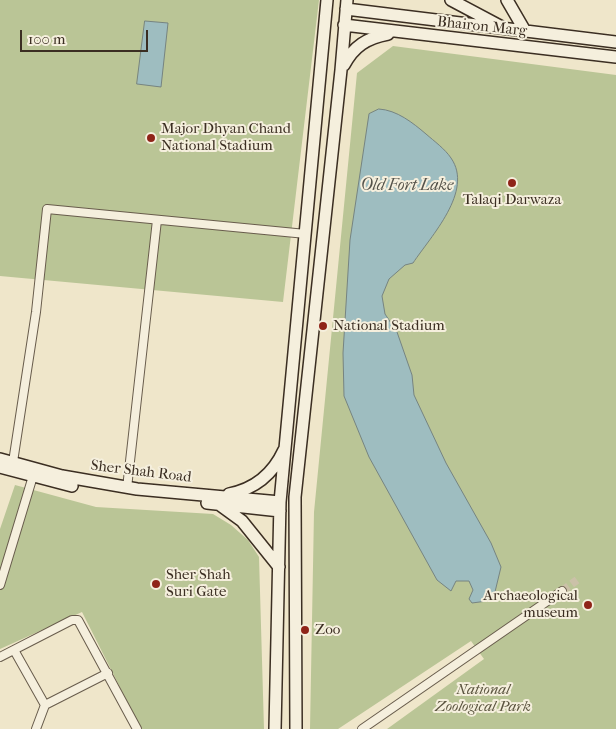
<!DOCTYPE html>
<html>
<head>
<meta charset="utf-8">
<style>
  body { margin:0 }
  #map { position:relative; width:616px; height:729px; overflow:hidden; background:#efe6ca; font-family:"IM FELL French Canon",serif }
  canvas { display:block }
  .scale { position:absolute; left:20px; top:30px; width:128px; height:22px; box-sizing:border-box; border:2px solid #3b2e22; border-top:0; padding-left:6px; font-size:15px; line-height:18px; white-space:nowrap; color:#3b2e22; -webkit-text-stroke:4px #f5efdd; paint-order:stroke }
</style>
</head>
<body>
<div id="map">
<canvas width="616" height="729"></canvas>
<div class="scale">100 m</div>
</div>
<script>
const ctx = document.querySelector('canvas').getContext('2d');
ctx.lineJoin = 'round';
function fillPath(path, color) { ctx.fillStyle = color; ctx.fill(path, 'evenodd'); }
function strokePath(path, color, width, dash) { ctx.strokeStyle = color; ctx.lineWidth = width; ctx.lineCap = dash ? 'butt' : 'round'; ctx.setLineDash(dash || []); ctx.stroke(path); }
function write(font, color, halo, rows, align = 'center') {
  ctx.font = font + ' "IM FELL French Canon",serif'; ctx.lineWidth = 4; ctx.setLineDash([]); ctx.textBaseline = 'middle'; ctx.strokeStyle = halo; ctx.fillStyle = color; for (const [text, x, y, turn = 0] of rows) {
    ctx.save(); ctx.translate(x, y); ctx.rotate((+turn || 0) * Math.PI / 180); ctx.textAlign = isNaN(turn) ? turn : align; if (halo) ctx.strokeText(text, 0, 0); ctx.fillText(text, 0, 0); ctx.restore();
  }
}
const green = new Path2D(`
  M0 0H319L283 302 0 276Z
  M393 46 616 75V729H387L484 659 471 641 338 729H310L314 512 357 73Z
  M15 485 96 507 213 514 231 525 248 540 259 557 264 729H141L82 612 0 649V529Z`);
const water = new Path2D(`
  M145 21 168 23 161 87 137 84Z
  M379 109C397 110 413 123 426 134 434 141 445 149 451 158 474 191 431 236 413 263L405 265 389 279 382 296 385 314 397 332 412 375 414 395 446 463 491 543 501 567 494 596 487 601 472 603 469 599 473 590 469 581H456L451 591 437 580 369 457 344 396 343 353 350 240 369 114Z`);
const streetTunnel = new Path2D(`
  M562 591 577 580`);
const street = new Path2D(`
  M13 462 36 312 47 209 306 234
  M127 488 157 220
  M0 585 33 476
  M14 650 45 705 108 673
  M0 657 72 620H78L137 729
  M36 729 45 705
  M362 729 562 591`);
const secondary = new Path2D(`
  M451 0 500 26
  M507 0 525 31
  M346 9 616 42
  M344 25 616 57
  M344 65C354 46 367 38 388 34
  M0 459 62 476 137 489 280 502
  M0 467 72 486
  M229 494C255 489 273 474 284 450
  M207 503 280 511
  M220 505 242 521 279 567
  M275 729 280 502 327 0
  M296 729 295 497 341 70 347 0`);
const markers = [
  [151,138,5,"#8f2418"],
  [512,183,5,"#8f2418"],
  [323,326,5,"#8f2418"],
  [156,584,5,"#8f2418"],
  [588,605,5,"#8f2418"],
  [305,630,5,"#8f2418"]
];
const streetNames = [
  ["Bhairon Marg",482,27,6],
  ["Sher Shah Road",141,472,7]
];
const poiNames = [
  ["Major Dhyan Chand",161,129],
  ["National Stadium",161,146],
  ["Talaqi Darwaza",512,200,"center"],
  ["National Stadium",333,326],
  ["Sher Shah",166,575],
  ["Suri Gate",166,592],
  ["Archaeological",578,596,"right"],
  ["museum",578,613,"right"],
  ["Zoo",315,630]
];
const parkNames = [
  ["National",483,690],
  ["Zoological Park",483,707]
];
const waterNames = [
  ["Old Fort Lake",407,186]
];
fillPath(green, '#bac596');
fillPath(water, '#9ebdc0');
strokePath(water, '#768481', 1);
strokePath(streetTunnel, '#cbc1a8', 8, [8, 4]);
strokePath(street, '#685c4c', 10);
strokePath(secondary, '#3b2e22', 14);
strokePath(street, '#f5efdd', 8);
strokePath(secondary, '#f5efdd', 11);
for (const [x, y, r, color] of markers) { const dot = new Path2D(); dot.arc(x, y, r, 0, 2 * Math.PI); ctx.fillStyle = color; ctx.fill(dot); strokePath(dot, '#f5efdd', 2); }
write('15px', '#3b2e22', '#f5efdd', streetNames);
write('15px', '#3b2e22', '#f5efdd', poiNames, 'left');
write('italic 15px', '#5b543f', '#f5efdd', parkNames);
write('italic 16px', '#54524a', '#f5efdd', waterNames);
</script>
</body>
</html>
